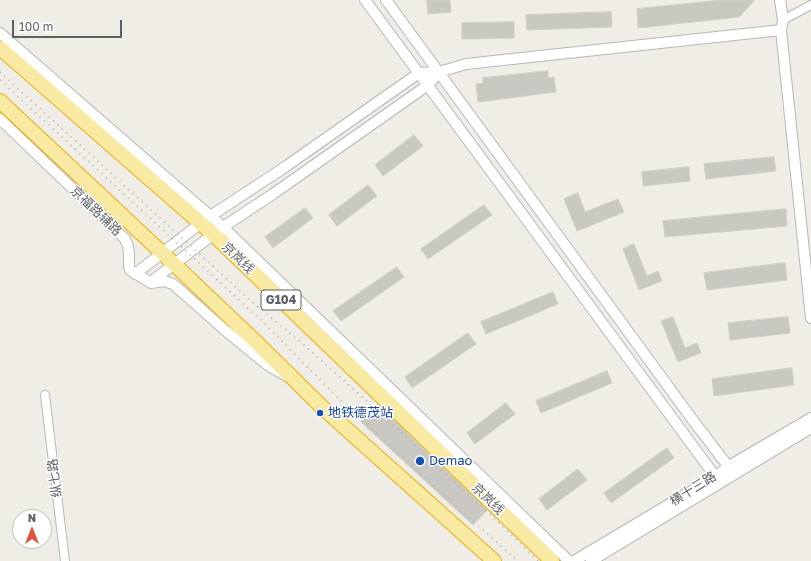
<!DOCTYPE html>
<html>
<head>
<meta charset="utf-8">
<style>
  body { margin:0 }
  #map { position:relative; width:811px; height:561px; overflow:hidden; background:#efede6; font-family:"Golos Text",sans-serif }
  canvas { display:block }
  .north { position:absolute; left:12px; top:509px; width:40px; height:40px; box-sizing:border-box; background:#fff; border:1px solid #bebfc1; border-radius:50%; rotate:0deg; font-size:11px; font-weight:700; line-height:16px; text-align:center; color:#5d6065 }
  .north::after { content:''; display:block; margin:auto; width:14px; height:18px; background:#e0503b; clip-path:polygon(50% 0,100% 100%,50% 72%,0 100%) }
  .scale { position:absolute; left:12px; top:20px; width:110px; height:18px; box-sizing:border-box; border:2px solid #5d6065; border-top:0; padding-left:5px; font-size:12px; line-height:14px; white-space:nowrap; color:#5d6065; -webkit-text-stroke:3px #fff; paint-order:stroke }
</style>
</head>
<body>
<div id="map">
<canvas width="811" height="561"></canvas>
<div class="north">N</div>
<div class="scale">100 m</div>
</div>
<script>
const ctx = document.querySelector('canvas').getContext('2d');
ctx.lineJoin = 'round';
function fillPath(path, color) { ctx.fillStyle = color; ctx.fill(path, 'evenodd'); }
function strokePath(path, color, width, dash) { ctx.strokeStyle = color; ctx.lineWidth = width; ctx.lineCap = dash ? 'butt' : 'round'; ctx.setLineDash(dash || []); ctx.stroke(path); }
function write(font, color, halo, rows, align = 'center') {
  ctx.font = font + ' "Golos Text","Noto Sans SC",sans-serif'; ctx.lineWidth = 3; ctx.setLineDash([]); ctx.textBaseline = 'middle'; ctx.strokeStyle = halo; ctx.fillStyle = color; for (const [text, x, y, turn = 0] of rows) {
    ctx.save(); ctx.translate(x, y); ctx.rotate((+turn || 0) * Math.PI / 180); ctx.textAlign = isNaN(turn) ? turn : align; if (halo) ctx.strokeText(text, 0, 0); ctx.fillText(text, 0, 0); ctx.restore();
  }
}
const building = new Path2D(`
  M427 0H450L451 12 428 14Z
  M722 0H755L739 17 638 28 637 9Z
  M611 12 612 27 527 30 526 15Z
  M514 22V38L462 39V23Z
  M548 71V78L554 77 556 92 478 102 476 84 483 83V78Z
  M414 135 423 146 383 176 375 165Z
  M774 157 776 171 706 179 704 164Z
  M689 167 690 181 643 186 642 172Z
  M368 185 377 196 337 226 329 215Z
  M578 193 585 212 618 199 624 212 577 231 564 199Z
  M484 205 492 215 428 259 421 249Z
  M305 208 313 218 273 248 265 237Z
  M786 209 787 226 665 237 663 221Z
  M634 244 647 276 658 271 662 281 639 290 623 249Z
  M785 263 787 280 707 290 704 273Z
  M397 267 404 277 341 321 333 311Z
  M553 292 558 304 486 334 481 322Z
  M673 317 685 348 697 343 701 353 678 362 661 321Z
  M788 317 790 333 730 340 728 323Z
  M468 333 476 344 412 388 405 377Z
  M792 368 794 385 714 396 712 379Z
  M607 371 612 383 541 413 536 401Z
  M506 403 515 414 475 444 467 433Z
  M378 405 487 510 473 525 361 422Z
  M667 448 674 458 611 503 604 493Z
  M578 469 587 480 547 510 539 499Z`);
const minor = new Path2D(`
  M783 20 811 5
  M45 395 65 561`);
const tertiary = new Path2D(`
  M365 0 720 483
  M386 0 692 419 734 474
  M780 0 783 20 781 30 811 318
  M0 33 223 227 569 561
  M0 119 122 236 125 239 128 246 129 254V266L130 270 151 283 164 281 173 284 226 331 269 366 285 375
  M135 274 206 219 285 167 419 73 439 72 466 64 781 30
  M152 281 223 227 273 194 428 85 439 72
  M574 561 715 477 729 466 811 418
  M591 561 811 428`);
const trunk = new Path2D(`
  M0 48 214 235 552 561
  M0 101 175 265 255 341 323 408 494 561`);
const rail = new Path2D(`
  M0 72 251 301 304 345 378 411 497 521 538 561
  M0 80 263 322 341 401 458 508 518 561`);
const markers = [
  [320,413,4,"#1a4fb4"],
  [420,461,5,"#1a4fb4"]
];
const shields = [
  [281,300,40]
];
const shieldNames = [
  ["G104",281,300]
];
const streetNames = [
  ["京福路辅路",96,211,44],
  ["京岚线",238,258,44],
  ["纵七路",55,478,-97],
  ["横十三路",693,489,-32],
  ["京岚线",488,499,44]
];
const transitNames = [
  ["地铁德茂站",328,413],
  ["Demao",429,461]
];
fillPath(building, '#cac8c2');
strokePath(building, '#d3cfc4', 1);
strokePath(minor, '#b6b7bb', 10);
strokePath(tertiary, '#b6b7bb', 12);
strokePath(trunk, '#e7ae0d', 16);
strokePath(minor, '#fff', 8);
strokePath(tertiary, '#fff', 10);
strokePath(trunk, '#f8eaa2', 14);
strokePath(rail, '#b4b4b5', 2, [1, 5]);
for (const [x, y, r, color] of markers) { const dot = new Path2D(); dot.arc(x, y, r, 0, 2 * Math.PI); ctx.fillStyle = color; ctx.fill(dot); strokePath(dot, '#fff', 1.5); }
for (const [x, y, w] of shields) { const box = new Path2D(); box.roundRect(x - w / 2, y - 10, w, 20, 3); ctx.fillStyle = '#fff'; ctx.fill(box); strokePath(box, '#5d6065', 1); }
write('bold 12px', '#5d6065', null, shieldNames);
write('13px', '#5d6065', '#fff', streetNames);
write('13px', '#164399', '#fff', transitNames, 'left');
</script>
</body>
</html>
